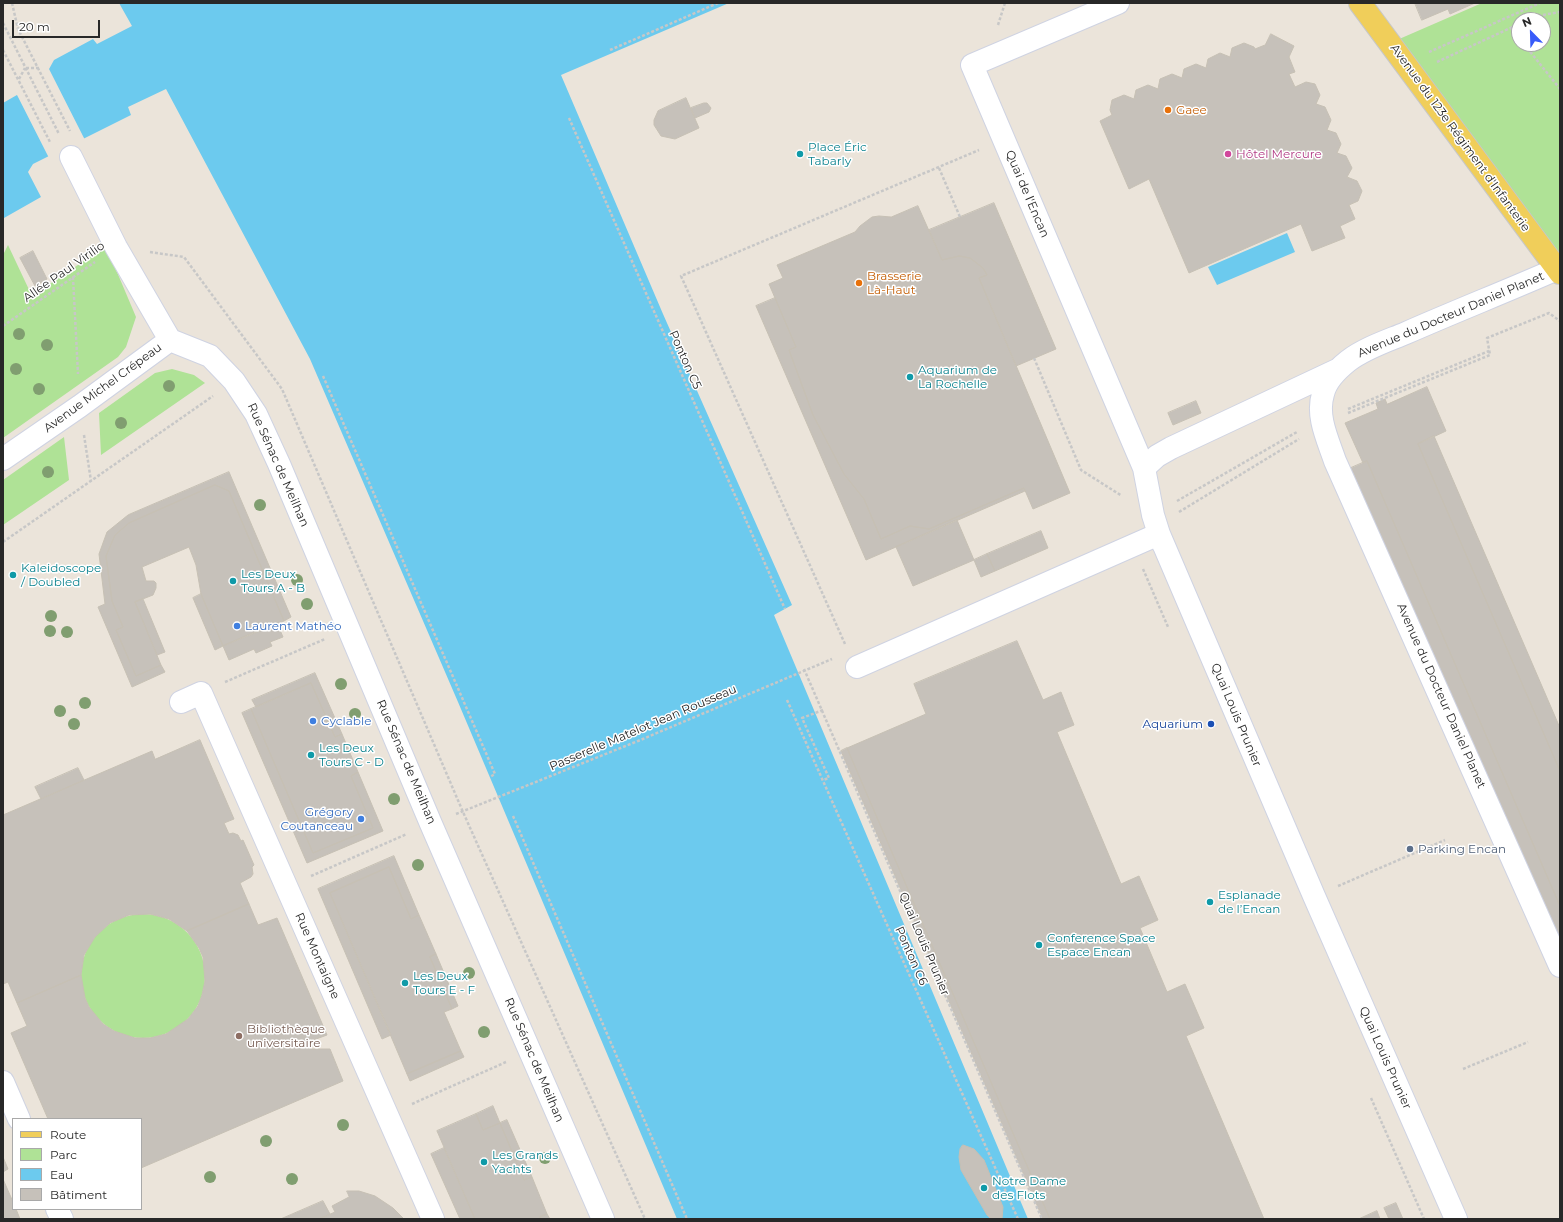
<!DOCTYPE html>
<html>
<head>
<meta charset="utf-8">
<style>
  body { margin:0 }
  #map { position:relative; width:1563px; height:1222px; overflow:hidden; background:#ebe4da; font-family:Montserrat,sans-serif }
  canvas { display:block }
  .frame { position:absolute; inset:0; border:4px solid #282828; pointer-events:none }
  .legend { position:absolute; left:12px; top:1118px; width:130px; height:92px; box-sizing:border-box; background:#fff; border:1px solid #a9a9a9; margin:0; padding:5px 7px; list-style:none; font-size:12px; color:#282828 }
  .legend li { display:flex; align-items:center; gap:8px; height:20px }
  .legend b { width:20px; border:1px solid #a9a9a9 }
  .north { position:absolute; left:1511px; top:12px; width:40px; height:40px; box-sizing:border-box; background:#fff; border:1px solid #a9a9a9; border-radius:50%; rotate:337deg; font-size:11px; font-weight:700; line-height:16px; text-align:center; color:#282828 }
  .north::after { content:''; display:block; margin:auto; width:14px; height:18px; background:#385bf9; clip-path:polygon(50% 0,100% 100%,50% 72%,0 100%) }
  .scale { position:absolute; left:12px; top:20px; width:88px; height:18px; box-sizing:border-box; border:2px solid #282828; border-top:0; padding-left:5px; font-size:12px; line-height:14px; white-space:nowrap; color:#282828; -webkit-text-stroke:3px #fff; paint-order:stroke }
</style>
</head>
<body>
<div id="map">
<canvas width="1563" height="1222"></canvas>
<div class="frame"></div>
<ul class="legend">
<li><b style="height:5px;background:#f0ce5a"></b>Route</li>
<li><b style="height:11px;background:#afe296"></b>Parc</li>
<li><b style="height:11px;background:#6ccaee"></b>Eau</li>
<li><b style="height:11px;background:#c6c1ba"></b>Bâtiment</li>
</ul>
<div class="north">N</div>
<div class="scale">20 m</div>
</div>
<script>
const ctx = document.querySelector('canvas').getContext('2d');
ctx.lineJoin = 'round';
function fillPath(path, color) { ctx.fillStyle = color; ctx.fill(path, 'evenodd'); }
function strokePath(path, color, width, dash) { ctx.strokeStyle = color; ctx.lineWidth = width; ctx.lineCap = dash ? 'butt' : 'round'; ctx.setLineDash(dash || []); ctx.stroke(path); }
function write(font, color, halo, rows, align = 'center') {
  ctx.font = font + ' Montserrat,sans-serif'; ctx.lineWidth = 3; ctx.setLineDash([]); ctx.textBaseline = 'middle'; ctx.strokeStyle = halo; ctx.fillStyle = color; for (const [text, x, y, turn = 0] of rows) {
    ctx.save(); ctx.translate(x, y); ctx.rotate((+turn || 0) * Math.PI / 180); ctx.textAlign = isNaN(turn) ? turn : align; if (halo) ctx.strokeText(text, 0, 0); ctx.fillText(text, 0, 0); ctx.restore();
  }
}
const green = new Path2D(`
  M1482 3H1560V273L1390 43ZM1519 20H1543V44H1519Z
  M8 245 32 296 106 246 136 317 126 347 118 357 3 438V255Z
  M172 369 194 375 205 383 101 455 99 413 155 373Z
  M64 437 69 480 3 525V480Z
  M81 976a62 62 0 1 1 124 0a62 62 0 1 1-124 0Z`);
const water = new Path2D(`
  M119 3H729L561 75 663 314 792 605 774 615 1028 1219H677L458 702 310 359 166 89 128 107 131 115 33 164 28 172 41 197 4 218 3 221V103L43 80 54 60 93 39 97 44 132 26Z
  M1287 233 1295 252 1217 285 1208 267Z`);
const pier = new Path2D(`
  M48 67 85 140 49 158 16 93 42 78Z`);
const building = new Path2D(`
  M1415 3H1475L1450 14 1448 9 1422 20Z
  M1271 34 1294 46 1289 57 1295 72 1289 74 1295 87 1306 82 1315 84 1320 95 1316 104 1325 107 1331 120 1327 130 1336 133 1341 144 1337 153 1346 156 1352 168 1347 177 1357 181 1362 191 1358 201 1349 205 1355 219 1340 226 1345 238 1312 251 1301 224 1189 273 1149 179 1129 189 1100 121 1112 115 1110 110 1112 100 1124 95 1134 99 1136 90 1148 85 1158 89 1160 79 1172 74 1182 78 1184 69 1196 64 1206 68 1208 59 1220 53 1230 57 1232 48 1244 43 1254 47 1255 49 1265 45Z
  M686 98 699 128 675 139 661 136 654 125V120L658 111Z
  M704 103H707L711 108 709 112 695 118 691 108Z
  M994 203 1056 349 1016 366 979 278 987 275 983 268 970 258 959 256 942 260 929 230Z
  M918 206 942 260 959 256 970 258 983 268 987 275 979 278 1070 493 1033 509 1024 488 929 529 910 526 881 539 864 499 844 474 813 415 789 350 796 347 769 284 783 278 777 265 855 232 860 226 872 217 879 216 891 217Z
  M33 251 47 279 35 286 20 258Z
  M775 298 796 347 789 350 813 415 844 474 864 499 881 539 910 526 929 529 1024 488 1025 491 866 560 756 306Z
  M1427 387 1446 431 1418 444 1560 771V906L1367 461 1363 463 1345 423 1378 409 1376 403 1385 399 1387 404Z
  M1196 401 1201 413 1173 425 1168 413Z
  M1434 436 1560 728V771L1418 444Z
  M1367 461 1560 906V949L1351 468Z
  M229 472 291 617 284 621 229 491 215 485 129 523 115 535 106 556 112 601 123 627 116 630 136 676 161 665 165 672 132 687 98 607 105 604 99 554 107 532 128 515Z
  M215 485 229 491 284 621 223 646 201 594 196 565 189 547 142 567 146 581H154L156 583V588L153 595 135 602 161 665 136 676 116 630 123 627 112 601 106 556 115 535 129 523Z
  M957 520 974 560 913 586 896 547Z
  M1041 531 1048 548 995 571 987 554Z
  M987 554 995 571 981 577 974 560Z
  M201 594 223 646 215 650 193 598Z
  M143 599 165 652 157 655 135 602Z
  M277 623 283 637 270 642 272 646 256 653 254 649 229 660 223 646Z
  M1017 641 1043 700 1061 692 1074 725 1057 732 1121 884 1139 876 1158 920 1140 928 1167 992 1185 984 1204 1028 1186 1036 1264 1219H1050L847 748 926 714 914 684Z
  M315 673 342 734 335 737 311 683 256 707 252 700Z
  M311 683 335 737 342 734 358 772 351 776 373 828 313 853 251 709Z
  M251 709 313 853 373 828 351 776 358 772 383 831 307 863 242 713Z
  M200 740 234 819 224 823 229 834 233 833 238 835 241 841 243 840 254 865 252 867 253 874 251 877 240 883 249 904 187 931 169 919 150 914 129 915 110 923 95 937 84 955 81 975 17 1003 8 982 3 984V815L152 751 155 759Z
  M847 748 1050 1219H1043L841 751Z
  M78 768 84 780 41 799 35 787Z
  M394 856 419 915 411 919 389 867 330 893 391 1035 382 1039 318 889Z
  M389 867 411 919 419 915 436 954 430 957 452 1009 444 1012 461 1051 407 1074 330 893Z
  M249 904 258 925 277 918 327 1035 308 1042 311 1049H330L343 1081 141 1168V1119H48L11 1033 27 1026 17 1003 81 975 85 998 89 1007 103 1024 114 1031 135 1038H150L166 1034 188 1019 198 1006 202 995 205 981 203 957 199 948 187 931Z
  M436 954 458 1006 452 1009 430 957Z
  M461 1051 464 1057 410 1081 407 1074Z
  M493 1106 500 1123 483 1130 476 1114Z
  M476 1114 483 1130 500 1123 524 1180 532 1177 547 1214 540 1217 541 1219H475L437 1131Z
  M507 1120 532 1177 524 1180 500 1123Z
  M963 1145 974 1149 984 1160 1003 1207 1002 1219H991L987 1215 961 1170 959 1157 960 1149Z
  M444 1148 475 1219H460L431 1154Z
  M3 1157 8 1169 3 1172Z
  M3 1179 13 1202V1209H16L20 1219H3Z
  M347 1191H359L375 1196 393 1208 404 1219H319L335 1212 332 1206 349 1197Z
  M323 1201 330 1214 319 1219H281Z
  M1396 1203 1403 1219H1389L1384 1208Z
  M1377 1211 1380 1219H1359Z
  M547 1214 550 1219H541L540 1217Z`);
const path = new Path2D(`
  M12 3 18 29 70 131
  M1529 20 1537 16 1560 12
  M3 23 59 134
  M998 25 1005 3
  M1511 28 1519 38
  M1524 44 1560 89
  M3 50 50 142
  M610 50 718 3
  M1429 52 1540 3
  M1437 62 1519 24
  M26 68H39
  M19 79 25 68
  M569 118 785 609
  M939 168 960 217
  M150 252 184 257 282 389 463 812 645 1219
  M73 277 78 374
  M3 326 95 262
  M1034 358 1081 470 1122 496
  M323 376 495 774 490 777
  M1348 409 1489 351
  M1348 413 1490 355 1487 338 1549 313 1560 321
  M84 435 91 481
  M1177 501 1297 432
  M1179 512 1299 439
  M3 542 213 396
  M1143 569 1168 627
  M845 644 681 276 979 150
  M804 669 1042 1219
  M225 682 325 639
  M787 700 1018 1219
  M823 710 802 718 829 778 823 780
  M456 814 638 741 832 659
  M513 816 687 1219
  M311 876 407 834
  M1338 886 1445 840
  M1463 1069 1528 1042
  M1371 1098 1424 1219
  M412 1104 506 1062`);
const minor = new Path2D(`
  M1118 3 972 65 1144 468 1153 515 1159 534 1314 896 1456 1219
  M71 157 116 247 170 340
  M1557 269C1507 291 1456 311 1406 333 1387 341 1365 348 1348 361 1338 369 1326 380 1323 394 1316 416 1328 440 1335 461L1560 966
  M170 340 210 356 234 381 256 414 279 464 431 824 603 1219
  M3 459 80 406 170 340
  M1144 468 1157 456 1171 448 1337 370
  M857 667 1159 534 1164 546
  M181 702 201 693 433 1219
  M3 1082 19 1119
  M57 1209 62 1219`);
const major = new Path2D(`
  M1360 3 1560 273`);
const trees = [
  [19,334],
  [47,345],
  [16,369],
  [169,386],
  [39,389],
  [121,423],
  [48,472],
  [260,505],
  [297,580],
  [307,604],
  [51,616],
  [50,631],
  [67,632],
  [341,684],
  [85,703],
  [60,711],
  [355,714],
  [74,724],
  [394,799],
  [418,865],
  [469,973],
  [484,1032],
  [343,1125],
  [266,1141],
  [545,1158],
  [210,1177],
  [292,1179]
];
const markers = [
  [1168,110,4,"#e8710a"],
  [800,154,4,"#0f9aa8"],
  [1228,154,4,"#d1479c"],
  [859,283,4,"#e8710a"],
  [910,377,4,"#0f9aa8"],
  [13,575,4,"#0f9aa8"],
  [233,581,4,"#0f9aa8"],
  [237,626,4,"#3f7fe0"],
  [313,721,4,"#3f7fe0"],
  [1211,724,4,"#1a4fb4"],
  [311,755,4,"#0f9aa8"],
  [361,819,4,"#3f7fe0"],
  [1410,849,4,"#5c6f8a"],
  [1210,902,4,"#0f9aa8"],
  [1039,945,4,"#0f9aa8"],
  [405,983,4,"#0f9aa8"],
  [239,1036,4,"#8d6e63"],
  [484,1162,4,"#0f9aa8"],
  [984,1188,4,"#0f9aa8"]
];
const foodNames = [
  ["Gaee",1176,110],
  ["Brasserie",867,276],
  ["Là-Haut",867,290]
];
const streetNames = [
  ["Avenue du 123e Régiment d'Infanterie",1460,138,54],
  ["Quai de l'Encan",1027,194,67],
  ["Allée Paul Virilio",64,272,-35],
  ["Avenue du Docteur Daniel Planet",1451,315,-23],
  ["Ponton C5",685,360,66],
  ["Avenue Michel Crépeau",103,388,-36],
  ["Rue Sénac de Meilhan",278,465,66],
  ["Avenue du Docteur Daniel Planet",1441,696,66],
  ["Quai Louis Prunier",1236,715,67],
  ["Passerelle Matelot Jean Rousseau",643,728,-23],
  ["Rue Sénac de Meilhan",406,762,67],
  ["Quai Louis Prunier",924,944,67],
  ["Rue Montaigne",317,956,66],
  ["Ponton C6",911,956,66],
  ["Quai Louis Prunier",1385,1058,66],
  ["Rue Sénac de Meilhan",534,1060,67]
];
const cultureNames = [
  ["Place Éric",808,147],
  ["Tabarly",808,161],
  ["Aquarium de",918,370],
  ["La Rochelle",918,384],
  ["Kaleidoscope",21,568],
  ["/ Doubled",21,582],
  ["Les Deux",241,574],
  ["Tours A - B",241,588],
  ["Les Deux",319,748],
  ["Tours C - D",319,762],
  ["Esplanade",1218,895],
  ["de l’Encan",1218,909],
  ["Conference Space",1047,938],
  ["Espace Encan",1047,952],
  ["Les Deux",413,976],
  ["Tours E - F",413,990],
  ["Les Grands",492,1155],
  ["Yachts",492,1169],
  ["Notre Dame",992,1181],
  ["des Flots",992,1195]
];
const hotelNames = [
  ["Hôtel Mercure",1236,154]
];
const shopNames = [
  ["Laurent Mathéo",245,626],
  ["Cyclable",321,721],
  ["Grégory",353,812,"right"],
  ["Coutanceau",353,826,"right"]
];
const transitNames = [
  ["Aquarium",1203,724]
];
const serviceNames = [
  ["Parking Encan",1418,849]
];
const educationNames = [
  ["Bibliothèque",247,1029],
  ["universitaire",247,1043]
];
fillPath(green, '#afe296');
fillPath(water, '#6ccaee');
fillPath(pier, '#ebe4da');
fillPath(building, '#c6c1ba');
strokePath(building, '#c6c0b4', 1);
strokePath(minor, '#cfd3e2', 24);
strokePath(major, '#c7c7c7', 24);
strokePath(path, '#c7c7c7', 2.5, [3, 2]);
strokePath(minor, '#fff', 22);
strokePath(major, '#f0ce5a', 22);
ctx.fillStyle = '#809e70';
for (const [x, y] of trees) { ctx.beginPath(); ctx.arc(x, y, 6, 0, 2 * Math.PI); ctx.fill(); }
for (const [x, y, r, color] of markers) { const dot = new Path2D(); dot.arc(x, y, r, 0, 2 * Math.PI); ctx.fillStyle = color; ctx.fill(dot); strokePath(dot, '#fff', 1.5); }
write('12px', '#c56008', '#fff', foodNames, 'left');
write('12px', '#282828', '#fff', streetNames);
write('12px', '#0d838f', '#fff', cultureNames, 'left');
write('12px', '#b23c85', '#fff', hotelNames, 'left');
write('12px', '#366cbe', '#fff', shopNames, 'left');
write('12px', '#164399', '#fff', transitNames, 'right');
write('12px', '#4e5e75', '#fff', serviceNames, 'left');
write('12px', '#785e54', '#fff', educationNames, 'left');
</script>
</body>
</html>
